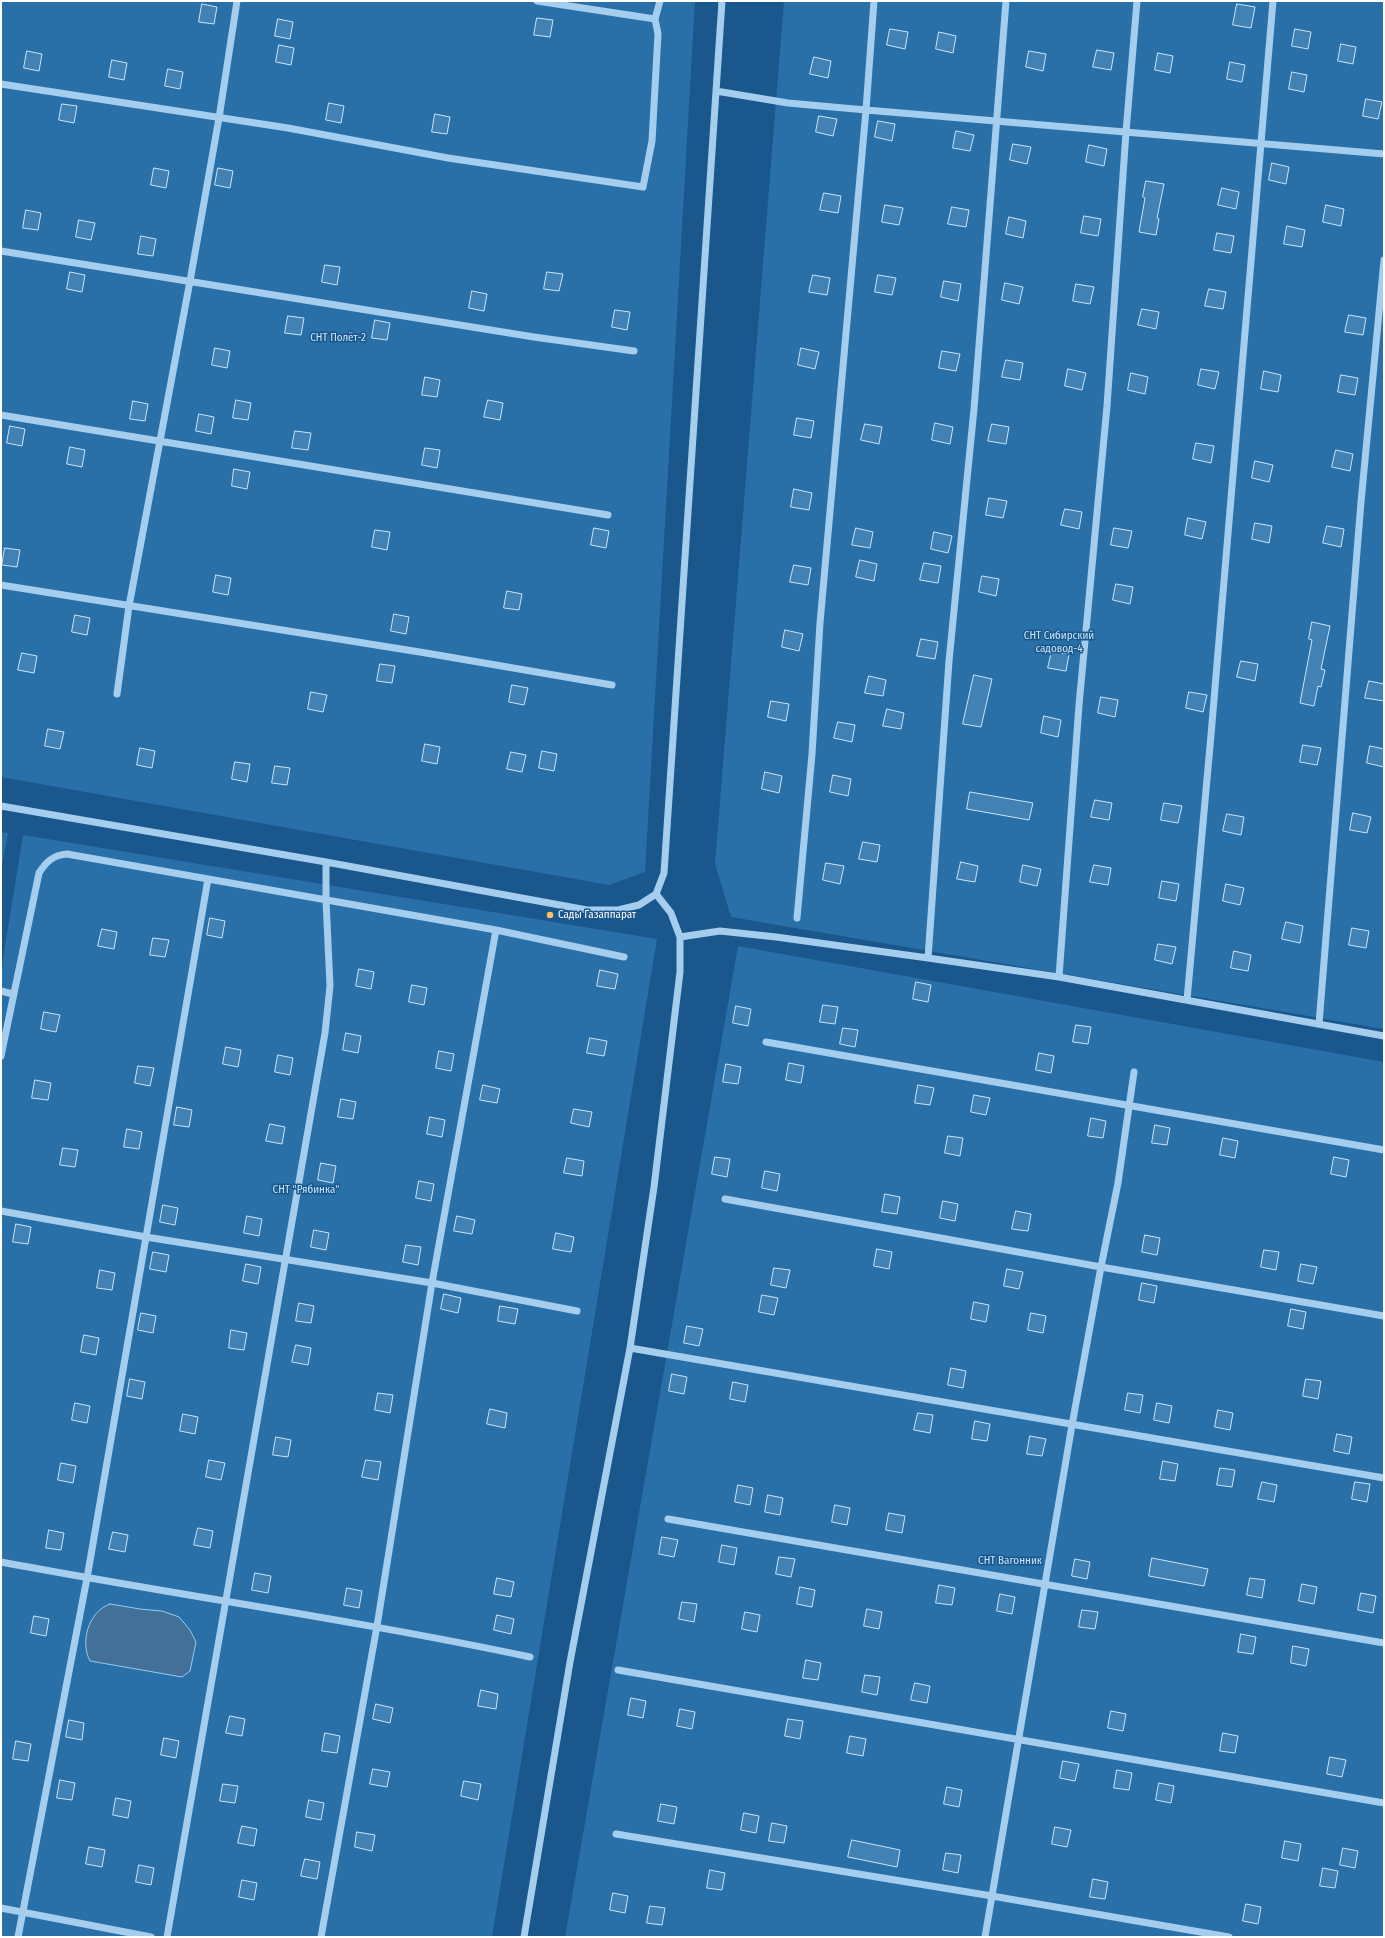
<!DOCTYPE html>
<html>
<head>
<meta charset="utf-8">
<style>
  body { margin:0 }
  #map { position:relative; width:1385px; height:1938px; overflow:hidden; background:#19578c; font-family:"Fira Sans Condensed",sans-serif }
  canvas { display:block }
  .frame { position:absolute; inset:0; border:2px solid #fff; pointer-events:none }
</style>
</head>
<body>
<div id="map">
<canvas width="1385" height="1938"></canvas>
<div class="frame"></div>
</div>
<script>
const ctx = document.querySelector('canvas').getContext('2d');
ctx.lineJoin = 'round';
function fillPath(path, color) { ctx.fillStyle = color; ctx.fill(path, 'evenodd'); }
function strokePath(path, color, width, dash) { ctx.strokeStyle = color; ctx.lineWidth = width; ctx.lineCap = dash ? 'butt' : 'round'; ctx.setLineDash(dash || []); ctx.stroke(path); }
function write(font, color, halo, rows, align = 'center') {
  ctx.font = font + ' "Fira Sans Condensed",sans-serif'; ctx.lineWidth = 3; ctx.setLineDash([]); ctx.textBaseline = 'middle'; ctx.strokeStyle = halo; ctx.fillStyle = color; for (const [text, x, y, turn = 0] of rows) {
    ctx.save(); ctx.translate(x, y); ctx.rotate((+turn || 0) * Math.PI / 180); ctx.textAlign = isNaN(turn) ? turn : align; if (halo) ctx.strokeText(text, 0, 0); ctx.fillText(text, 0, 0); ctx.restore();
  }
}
const green = new Path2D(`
  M1 1H695L645 872 609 885 1 777Z
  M784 1H1384V1029L731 917 715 864Z
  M1 832 8 833 1 871Z
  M23 835 657 939 492 1937H1V971Z
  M738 946 1384 1062V1937H565Z`);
const water = new Path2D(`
  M110 1604 140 1609 162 1611 179 1617 190 1630 196 1642 190 1671 182 1677 90 1661C80 1642 88 1612 110 1604Z`);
const building = new Path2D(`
  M202 4 217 7 214 24 199 22Z
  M1237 4 1255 7 1251 28 1233 25Z
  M537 18 553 20 550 37 534 35Z
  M278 19 293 22 290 39 275 36Z
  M890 29 908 32 905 49 887 45Z
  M1295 29 1311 32 1308 49 1292 46Z
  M939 32 956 36 953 53 936 49Z
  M1341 44 1356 47 1353 64 1338 61Z
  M279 45 294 48 291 65 276 62Z
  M1097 50 1114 53 1111 70 1093 67Z
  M27 51 42 54 39 71 24 68Z
  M1029 51 1046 54 1043 71 1026 67Z
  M1158 53 1173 56 1170 73 1155 70Z
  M814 57 831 61 828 78 810 74Z
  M112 60 127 63 124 80 109 77Z
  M1230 62 1245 65 1242 82 1227 79Z
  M168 69 183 72 180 89 165 86Z
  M1292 72 1307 75 1304 92 1289 89Z
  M1366 99 1382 102 1378 119 1363 116Z
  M329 103 344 106 341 123 326 120Z
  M62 104 77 106 74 123 59 120Z
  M435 114 450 117 447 134 432 132Z
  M819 116 837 119 833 136 816 132Z
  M878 121 895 124 892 141 875 137Z
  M956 131 974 135 970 151 953 148Z
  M1013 144 1031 147 1027 164 1010 160Z
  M1089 145 1107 149 1104 166 1086 162Z
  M1272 163 1289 167 1286 184 1269 180Z
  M154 168 169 171 166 188 151 185Z
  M218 168 233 171 230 188 215 185Z
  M1146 181 1164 184 1157 218 1159 219 1156 235 1139 232 1145 198 1143 197Z
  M1222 188 1239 192 1236 209 1218 205Z
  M824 193 841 196 838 213 820 210Z
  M885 205 903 208 899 225 882 222Z
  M1326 205 1344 209 1341 226 1323 222Z
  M952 207 969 210 966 227 948 224Z
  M26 210 41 213 38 230 23 228Z
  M1084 216 1101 219 1098 236 1081 233Z
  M1009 217 1026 221 1023 238 1006 234Z
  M79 220 95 223 91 240 76 237Z
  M1287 226 1305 230 1302 247 1284 244Z
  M1217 233 1234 236 1231 253 1214 250Z
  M141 236 156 239 153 256 138 254Z
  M325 265 340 267 337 285 322 282Z
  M70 272 85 275 82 292 67 289Z
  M547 272 563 274 559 291 544 289Z
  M813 275 830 278 827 295 809 292Z
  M878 275 896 278 892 295 875 292Z
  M944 281 961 284 958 301 941 297Z
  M1005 283 1023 287 1019 304 1002 300Z
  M1076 284 1094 287 1090 304 1073 301Z
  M1209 289 1226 292 1223 309 1205 306Z
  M472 291 487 294 484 311 469 308Z
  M1142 309 1159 312 1156 329 1138 325Z
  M615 310 630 312 627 330 612 327Z
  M1349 315 1366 318 1363 335 1345 332Z
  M288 316 304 318 301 335 285 333Z
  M375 320 390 323 387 340 372 338Z
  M215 348 230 351 227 368 212 365Z
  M801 348 819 352 815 369 798 365Z
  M942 351 960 354 956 371 939 368Z
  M1006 360 1023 363 1020 380 1002 377Z
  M1068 369 1086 373 1082 390 1065 386Z
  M1201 369 1219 372 1215 389 1198 385Z
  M1264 371 1281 375 1278 392 1261 389Z
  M1131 373 1148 377 1145 394 1128 390Z
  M1341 375 1358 378 1355 395 1338 392Z
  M425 377 440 380 437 397 422 395Z
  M236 400 251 403 248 420 233 418Z
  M488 400 503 403 500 420 484 417Z
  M133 401 148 404 145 421 130 419Z
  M199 414 214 417 211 434 196 431Z
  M797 418 814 421 811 438 794 435Z
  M935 423 953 427 950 444 932 440Z
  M865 424 882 427 879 444 861 440Z
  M992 424 1009 427 1006 444 988 441Z
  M10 426 25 429 22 446 7 443Z
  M295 431 311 433 308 450 292 448Z
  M1196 443 1214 446 1211 463 1193 459Z
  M70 447 85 450 82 467 67 464Z
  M425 448 440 450 437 468 422 465Z
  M1336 450 1353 454 1350 471 1332 467Z
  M1255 461 1273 465 1269 482 1252 478Z
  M234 469 250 472 247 489 232 486Z
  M794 489 812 493 809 510 791 507Z
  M989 498 1007 501 1003 518 986 515Z
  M1065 509 1082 512 1079 529 1061 525Z
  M1188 518 1206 522 1202 539 1185 535Z
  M1255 523 1272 526 1269 543 1252 539Z
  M1327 526 1344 529 1341 547 1323 543Z
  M594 528 609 531 606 548 591 545Z
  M856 528 873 532 870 548 852 545Z
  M1114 528 1132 531 1128 548 1111 545Z
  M375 530 390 532 387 550 372 547Z
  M934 532 952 536 948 553 931 549Z
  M5 548 20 550 17 567 2 565Z
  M860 560 877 564 874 581 856 577Z
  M924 563 941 566 938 583 920 580Z
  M794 565 811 568 808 585 790 582Z
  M216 575 231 578 228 595 213 592Z
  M982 576 999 579 996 596 979 592Z
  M1116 584 1133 587 1130 604 1113 600Z
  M507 591 522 594 519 610 504 608Z
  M394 614 409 617 406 634 391 631Z
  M75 615 90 618 87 635 72 632Z
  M1312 622 1330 626 1321 669 1325 670 1321 687 1318 686 1314 706 1300 703 1312 640 1309 639Z
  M785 630 803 634 799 651 782 647Z
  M921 639 938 642 935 659 917 656Z
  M1052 651 1069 654 1066 671 1048 668Z
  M22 653 37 656 34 673 18 670Z
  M1241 661 1258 664 1255 681 1237 677Z
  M380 664 395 666 392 683 377 681Z
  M974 675 992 679 981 727 963 724Z
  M869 676 886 680 883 696 865 693Z
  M1369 681 1384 684V701L1365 698Z
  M512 685 528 688 524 705 509 702Z
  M311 692 327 695 323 712 308 709Z
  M1189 692 1207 695 1203 712 1186 708Z
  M1101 697 1118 700 1115 717 1098 713Z
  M771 701 789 704 786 721 768 717Z
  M887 709 904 713 901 729 883 726Z
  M1044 716 1061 720 1058 737 1041 733Z
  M838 722 855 725 852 742 834 738Z
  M48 729 64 732 60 749 45 746Z
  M425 744 440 747 437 764 422 761Z
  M1303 745 1321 748 1317 765 1300 762Z
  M1370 746 1384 749V767L1367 763Z
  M140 748 155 751 152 768 137 765Z
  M542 751 557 754 554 771 539 768Z
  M511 752 526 755 522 772 507 769Z
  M235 762 250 764 247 782 232 779Z
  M275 766 290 768 287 785 272 783Z
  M765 772 782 776 779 793 762 789Z
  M833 775 851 779 848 796 830 792Z
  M970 792 1033 803 1029 820 967 809Z
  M1095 800 1112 803 1109 820 1091 817Z
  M1164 803 1182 806 1178 823 1161 820Z
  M1353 813 1371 817 1367 833 1350 830Z
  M1227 814 1244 817 1241 835 1223 831Z
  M863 842 880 845 877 862 859 859Z
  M961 862 978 866 975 882 957 879Z
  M826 863 844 866 840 884 823 880Z
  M1023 865 1041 869 1037 886 1020 882Z
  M1094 865 1111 868 1108 885 1090 882Z
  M1162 881 1179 884 1176 901 1159 898Z
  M1226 884 1244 888 1240 905 1223 901Z
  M210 918 225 921 222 938 207 935Z
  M1286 922 1303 926 1300 943 1282 939Z
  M1352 928 1369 931 1366 948 1349 945Z
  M102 929 117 932 114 949 98 946Z
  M153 938 169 940 165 957 150 955Z
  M1158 944 1176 947 1172 964 1155 960Z
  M1234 951 1251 955 1248 971 1231 968Z
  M359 969 374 972 371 989 356 986Z
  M600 970 618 974 615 989 597 986Z
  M916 982 931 985 928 1002 913 999Z
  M412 985 427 988 424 1005 409 1002Z
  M823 1005 838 1007 835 1024 820 1022Z
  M736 1006 751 1009 748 1026 733 1023Z
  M44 1012 60 1015 56 1032 41 1029Z
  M1076 1025 1091 1027 1088 1044 1073 1042Z
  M843 1028 858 1030 855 1047 840 1044Z
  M346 1033 361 1036 358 1053 343 1050Z
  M590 1038 607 1041 604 1056 587 1053Z
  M226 1047 241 1050 238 1067 223 1064Z
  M439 1051 454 1054 451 1071 436 1068Z
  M1039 1053 1054 1056 1051 1073 1036 1070Z
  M278 1055 293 1058 290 1075 275 1072Z
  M789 1063 804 1066 801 1083 786 1080Z
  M726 1064 741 1067 738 1084 723 1082Z
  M138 1066 154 1068 150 1086 135 1083Z
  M35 1080 51 1083 48 1100 32 1098Z
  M483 1085 500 1089 497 1103 480 1100Z
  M918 1085 934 1088 930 1105 915 1103Z
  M974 1095 990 1098 986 1115 971 1112Z
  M341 1099 356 1102 353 1119 338 1117Z
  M177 1107 192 1110 189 1127 174 1125Z
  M574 1109 592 1112 589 1127 571 1123Z
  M430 1117 445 1120 442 1137 427 1134Z
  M1091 1118 1106 1121 1103 1138 1088 1136Z
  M270 1124 285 1127 282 1144 266 1141Z
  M1155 1125 1170 1128 1167 1145 1152 1143Z
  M127 1129 142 1132 139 1149 124 1147Z
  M948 1136 963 1138 960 1156 945 1153Z
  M1223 1138 1238 1141 1235 1158 1220 1155Z
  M63 1148 78 1150 75 1167 60 1165Z
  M715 1157 730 1159 727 1177 712 1174Z
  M1334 1157 1349 1160 1346 1177 1331 1174Z
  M567 1158 584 1161 582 1176 564 1173Z
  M321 1163 336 1166 333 1183 318 1180Z
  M765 1171 780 1174 777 1191 762 1188Z
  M419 1181 434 1184 431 1201 416 1198Z
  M885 1194 900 1197 897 1214 882 1212Z
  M943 1201 958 1204 955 1221 940 1218Z
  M163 1205 178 1208 175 1225 160 1222Z
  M1016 1211 1031 1214 1028 1231 1012 1229Z
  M247 1216 262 1219 259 1236 244 1233Z
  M457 1216 475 1220 472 1234 454 1231Z
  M16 1224 31 1227 28 1244 13 1242Z
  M314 1230 329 1233 326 1250 311 1247Z
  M556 1233 574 1237 571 1252 553 1249Z
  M1145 1235 1160 1238 1157 1255 1142 1252Z
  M406 1245 421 1247 418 1265 403 1262Z
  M877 1249 892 1252 889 1269 874 1266Z
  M1264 1250 1279 1252 1276 1270 1261 1267Z
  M153 1252 169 1255 166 1272 150 1269Z
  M246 1264 261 1267 258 1284 243 1281Z
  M1301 1264 1317 1267 1313 1284 1298 1281Z
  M774 1268 790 1270 786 1288 771 1285Z
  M1007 1269 1023 1272 1019 1289 1004 1286Z
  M100 1270 115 1273 112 1290 97 1288Z
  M1142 1283 1157 1286 1154 1303 1139 1300Z
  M444 1294 461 1298 458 1313 441 1309Z
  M762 1295 778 1298 774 1315 759 1312Z
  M974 1302 989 1305 986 1322 971 1319Z
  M299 1303 314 1306 311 1323 296 1321Z
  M500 1306 518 1309 515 1324 498 1321Z
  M1291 1309 1306 1312 1303 1329 1288 1326Z
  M141 1313 156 1316 153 1333 138 1330Z
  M1031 1313 1046 1316 1043 1333 1028 1330Z
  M687 1326 703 1329 699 1346 684 1343Z
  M231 1330 247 1333 244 1350 229 1348Z
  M84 1335 99 1338 96 1355 81 1352Z
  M296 1345 311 1348 308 1365 292 1362Z
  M951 1368 966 1371 963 1388 948 1385Z
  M672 1374 687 1377 684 1394 669 1391Z
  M130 1379 145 1382 142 1399 127 1396Z
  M1306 1379 1321 1381 1318 1399 1303 1396Z
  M733 1382 748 1385 745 1402 730 1399Z
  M378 1393 393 1395 390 1413 375 1410Z
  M1128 1393 1143 1395 1140 1413 1125 1410Z
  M75 1403 90 1406 87 1423 72 1420Z
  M1157 1403 1172 1406 1169 1423 1154 1420Z
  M490 1409 507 1413 505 1428 487 1424Z
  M1218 1410 1233 1413 1230 1430 1215 1427Z
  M918 1413 933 1415 930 1433 914 1430Z
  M183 1414 198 1417 195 1434 180 1431Z
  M975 1421 990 1424 987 1441 972 1439Z
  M1337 1434 1352 1437 1349 1454 1334 1451Z
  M1030 1436 1046 1439 1042 1456 1027 1454Z
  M276 1437 291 1440 288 1457 273 1455Z
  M209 1460 225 1463 221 1480 206 1477Z
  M366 1460 381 1462 378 1480 362 1477Z
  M1163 1461 1178 1464 1175 1481 1160 1479Z
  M61 1463 76 1466 73 1483 58 1480Z
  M1220 1468 1235 1470 1232 1487 1217 1485Z
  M1262 1482 1277 1485 1274 1502 1258 1499Z
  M1355 1482 1370 1484 1367 1502 1352 1499Z
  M738 1485 753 1488 750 1505 735 1502Z
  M768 1495 783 1498 780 1515 765 1512Z
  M835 1505 850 1508 847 1525 832 1522Z
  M889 1513 905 1516 902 1533 886 1530Z
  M198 1528 213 1531 210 1548 194 1545Z
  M49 1530 64 1533 61 1550 46 1548Z
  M113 1532 128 1535 125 1552 109 1549Z
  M662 1537 678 1540 674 1557 659 1554Z
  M722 1545 737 1548 734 1565 719 1562Z
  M779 1557 795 1559 791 1577 776 1574Z
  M1152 1558 1208 1569 1204 1586 1149 1576Z
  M1075 1559 1090 1562 1087 1579 1072 1576Z
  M255 1573 271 1576 268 1593 252 1590Z
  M497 1578 514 1582 511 1597 494 1594Z
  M1250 1578 1265 1580 1262 1598 1247 1595Z
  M1302 1584 1317 1587 1314 1604 1299 1601Z
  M939 1585 955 1588 952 1605 936 1603Z
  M800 1587 815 1590 812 1607 797 1604Z
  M347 1588 362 1591 359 1608 344 1605Z
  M1361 1593 1376 1596 1373 1613 1358 1610Z
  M1000 1594 1015 1597 1012 1614 997 1611Z
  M682 1602 697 1604 694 1622 679 1619Z
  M867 1609 882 1612 879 1629 864 1626Z
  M1082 1610 1098 1612 1095 1629 1079 1627Z
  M745 1612 760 1615 757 1632 742 1629Z
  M497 1615 514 1619 511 1634 494 1630Z
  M34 1616 49 1619 46 1636 31 1633Z
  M1241 1634 1256 1637 1253 1654 1238 1652Z
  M1293 1646 1309 1649 1306 1666 1291 1663Z
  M806 1660 821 1663 818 1680 803 1678Z
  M865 1675 880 1677 877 1695 862 1692Z
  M915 1683 930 1686 927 1703 911 1700Z
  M481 1690 498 1694 496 1709 478 1706Z
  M631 1698 646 1701 643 1718 628 1715Z
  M376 1704 393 1708 390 1723 373 1719Z
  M680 1709 695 1712 692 1729 677 1726Z
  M1111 1711 1126 1714 1123 1731 1108 1728Z
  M230 1716 245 1719 242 1736 226 1733Z
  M788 1719 803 1721 800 1739 785 1736Z
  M69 1720 84 1723 82 1740 66 1737Z
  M325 1733 340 1736 337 1753 322 1751Z
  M1223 1733 1238 1736 1235 1753 1220 1751Z
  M850 1736 866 1739 863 1756 847 1753Z
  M164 1738 179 1741 176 1758 161 1755Z
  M16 1741 31 1744 28 1761 13 1759Z
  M1330 1757 1346 1760 1342 1777 1327 1774Z
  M1063 1761 1079 1764 1075 1781 1060 1778Z
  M373 1769 390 1772 387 1787 370 1784Z
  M1117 1770 1132 1773 1129 1790 1114 1788Z
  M60 1780 75 1783 72 1800 57 1798Z
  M464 1781 481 1784 478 1800 461 1796Z
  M1159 1783 1174 1786 1171 1803 1156 1800Z
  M223 1784 238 1786 235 1803 220 1801Z
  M947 1787 962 1790 959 1807 944 1804Z
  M116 1798 131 1801 128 1818 113 1815Z
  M309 1800 324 1803 321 1820 306 1817Z
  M661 1804 677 1807 674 1824 658 1821Z
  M744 1813 759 1816 756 1833 741 1830Z
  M772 1823 787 1826 784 1843 769 1841Z
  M242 1826 257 1829 254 1846 238 1843Z
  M1055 1827 1071 1830 1067 1847 1052 1844Z
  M357 1832 375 1835 372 1851 355 1847Z
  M852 1840 900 1850 897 1867 848 1857Z
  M1285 1841 1301 1844 1298 1861 1282 1858Z
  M89 1847 105 1850 102 1867 86 1864Z
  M1343 1848 1358 1851 1355 1868 1340 1865Z
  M946 1853 961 1855 958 1873 943 1870Z
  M305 1859 320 1862 317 1879 301 1876Z
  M139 1865 154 1868 151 1885 136 1882Z
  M1323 1868 1338 1871 1335 1888 1320 1886Z
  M710 1870 725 1873 722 1890 707 1888Z
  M1093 1879 1108 1882 1105 1899 1090 1897Z
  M242 1880 257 1883 254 1900 239 1897Z
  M613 1893 628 1896 625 1913 610 1910Z
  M1246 1904 1261 1907 1258 1924 1243 1921Z
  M650 1906 665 1908 662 1925 647 1923Z`);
const minor = new Path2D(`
  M537 1 655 19
  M1 84 288 128 448 158 643 187 652 141 658 34 655 19 660 1
  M716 91 788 103 866 110 1384 154
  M1 251 534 337 634 351
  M1 415 608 515
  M1 585 426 653 612 685
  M117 694 129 606 190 281 219 118 237 1
  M1 806 326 862 587 910H618L639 905 656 894 664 873 722 1
  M797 918 812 754 820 623 866 110 874 1
  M680 937 720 931 776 937 928 958 1059 977 1384 1036
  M928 958 949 661 974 409 1006 1
  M1059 977 1079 705 1107 406 1126 132 1137 1
  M1 991 13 994
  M1187 1000 1211 735 1273 1
  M1319 1024 1361 502 1384 260
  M766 1042 1384 1150
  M1 1056 39 873C46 862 53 855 67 854L496 930 624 957
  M725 1199 1101 1267 1384 1316
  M1 1211 146 1237 432 1283 577 1311
  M630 1348 1384 1478
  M668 1519 1384 1643
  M1 1562C177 1595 355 1620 530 1657
  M618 1670 1384 1803
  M616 1834 992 1896 1229 1937
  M1 1908 151 1937
  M18 1937 87 1578 208 879
  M167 1937 325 1033 330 986 326 900V862
  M321 1937 377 1626 432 1283 496 930
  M524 1937 570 1662 630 1348 654 1187 680 972V937L671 913 656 894
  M985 1937 1072 1425 1101 1267 1118 1183 1134 1072`);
const markers = [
  [550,915,4,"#ffc061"]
];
const parkNames = [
  ["СНТ Полёт-2",338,338],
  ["СНТ Сибирский",1059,636],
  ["садовод-4",1059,649],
  ["СНТ \"Рябинка\"",306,1190],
  ["СНТ Вагонник",1010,1561]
];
const poiNames = [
  ["Сады Газаппарат",558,915]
];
fillPath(green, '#2970a8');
fillPath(water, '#437096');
strokePath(water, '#96caf0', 1);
fillPath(building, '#4181b4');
strokePath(building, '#c9e5fa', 1);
strokePath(minor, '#a4cdee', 7);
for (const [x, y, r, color] of markers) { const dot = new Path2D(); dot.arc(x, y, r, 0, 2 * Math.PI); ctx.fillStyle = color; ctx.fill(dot); strokePath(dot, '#19578c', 1.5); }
write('11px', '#c9e5fa', '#19578c', parkNames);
write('11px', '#fff', '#19578c', poiNames, 'left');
</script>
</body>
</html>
